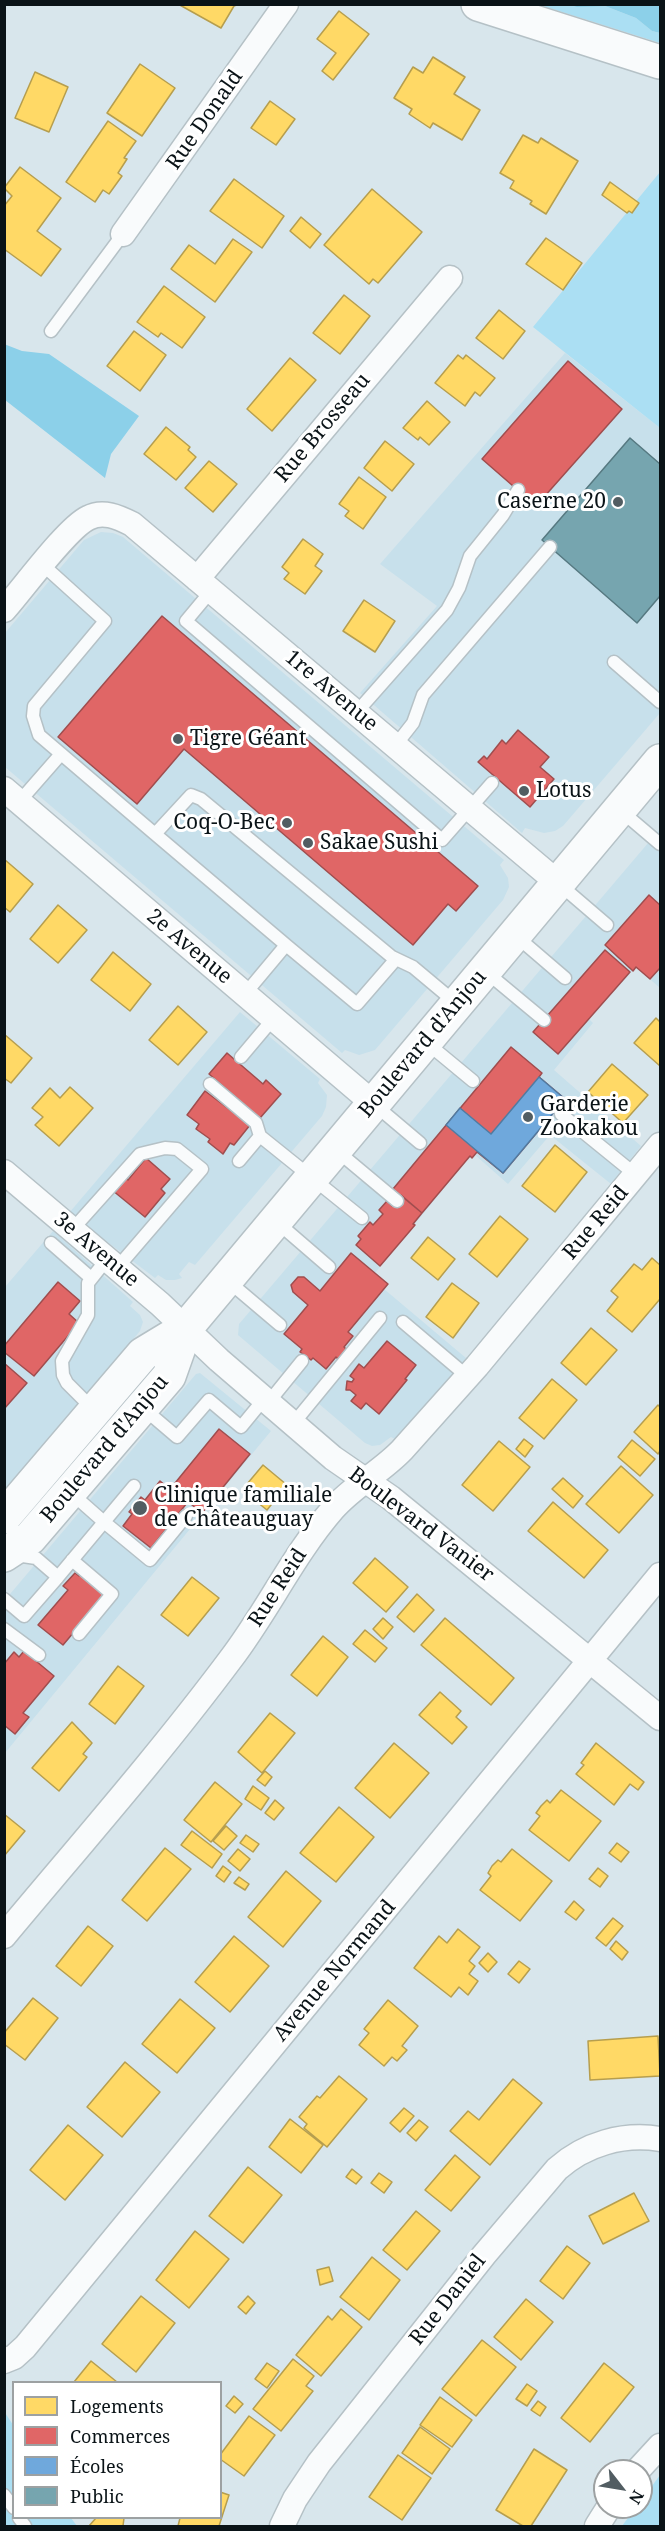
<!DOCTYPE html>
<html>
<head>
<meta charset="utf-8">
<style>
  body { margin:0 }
  #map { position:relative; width:665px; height:2531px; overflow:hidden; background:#d8e6ec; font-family:"Noto Serif",serif }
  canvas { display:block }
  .frame { position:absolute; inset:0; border:6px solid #0a1317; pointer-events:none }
  .legend { position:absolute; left:12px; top:2381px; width:210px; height:138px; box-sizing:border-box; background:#fff; border:2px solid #9da1a2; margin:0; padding:8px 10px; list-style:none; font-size:18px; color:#0a1317 }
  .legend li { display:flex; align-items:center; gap:12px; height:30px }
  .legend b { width:30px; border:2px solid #9da1a2 }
  .north { position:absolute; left:593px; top:2459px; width:60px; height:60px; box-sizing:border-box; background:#fff; border:2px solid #9da1a2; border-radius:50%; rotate:121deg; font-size:16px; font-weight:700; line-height:24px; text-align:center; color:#0a1317 }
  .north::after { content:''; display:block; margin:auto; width:21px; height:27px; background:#525d62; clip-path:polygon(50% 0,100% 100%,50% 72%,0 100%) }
</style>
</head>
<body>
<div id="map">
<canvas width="665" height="2531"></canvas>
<div class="frame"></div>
<ul class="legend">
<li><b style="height:16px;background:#ffd966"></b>Logements</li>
<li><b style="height:16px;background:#e06666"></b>Commerces</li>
<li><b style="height:16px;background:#6fa8dc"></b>Écoles</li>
<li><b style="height:16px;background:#76a5af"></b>Public</li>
</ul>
<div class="north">N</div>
</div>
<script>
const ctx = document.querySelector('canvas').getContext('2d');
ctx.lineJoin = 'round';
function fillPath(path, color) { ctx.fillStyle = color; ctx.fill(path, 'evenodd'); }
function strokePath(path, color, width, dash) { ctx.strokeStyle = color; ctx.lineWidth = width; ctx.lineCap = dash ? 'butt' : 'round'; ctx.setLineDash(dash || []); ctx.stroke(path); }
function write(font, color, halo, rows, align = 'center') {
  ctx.font = font + ' "Noto Serif",serif'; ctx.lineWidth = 6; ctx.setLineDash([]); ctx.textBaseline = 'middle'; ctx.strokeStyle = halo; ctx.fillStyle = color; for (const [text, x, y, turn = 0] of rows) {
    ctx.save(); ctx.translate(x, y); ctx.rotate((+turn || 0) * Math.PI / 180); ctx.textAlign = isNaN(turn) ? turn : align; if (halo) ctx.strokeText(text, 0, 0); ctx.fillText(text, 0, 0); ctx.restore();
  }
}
const built = new Path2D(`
  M565 353 660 428V713L563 826 555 831 544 833 525 828 522 833 360 693 437 606 380 564Z
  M101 532 113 533 123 537 504 860 500 865 508 878 509 887 503 900 375 1050 359 1055 345 1050 342 1053 5 767V633L84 540Z
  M660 829V988L636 967 589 1019 593 1023 554 1070 641 1146 611 1184 550 1135 508 1184 475 1155 472 1158 470 1156 375 1273 388 1284 384 1289 466 1358 397 1440 391 1437 380 1445 372 1446 365 1443 238 1335 239 1324Z
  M240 1012 320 1079 318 1083 327 1095 326 1107 322 1116 195 1265 189 1262 179 1274 182 1278 175 1280H166L158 1275 155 1278 69 1213Z
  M53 1231 133 1302 130 1306 140 1315 143 1322 140 1331 5 1491V1287Z
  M200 1373 271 1431 5 1753V1600L196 1374Z`);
const green = new Path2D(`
  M540 5 605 6 636 18 652 31 660 33V43Z
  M660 172V428L533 327Z
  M4 2411 13 2425 14 2518H71L77 2526H5Z
  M660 2475V2526H622L636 2507H641V2501Z`);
const forest = new Path2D(`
  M571 5H660V33L652 31 636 18 605 6 577 7Z
  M4 344 22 351 49 354 139 416 111 454 105 478 5 400Z`);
const homes = new Path2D(`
  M178 4H239L234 6 221 28Z
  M339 11 369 34 333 80 322 71 336 53 317 39Z
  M433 57 465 77 454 94 480 110 462 140 433 123 430 128 409 114 412 109 394 98 413 67 423 73Z
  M140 64 175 88 142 136 107 113Z
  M35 72 68 87 49 132 15 118Z
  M270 101 295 119 276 145 251 128Z
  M108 121 136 141 124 158 127 159 118 173 122 176 109 194 103 190 95 202 66 182Z
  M523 135 538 143 541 138 578 161 546 214 530 204 532 201 510 188 514 181 500 173Z
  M20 167 61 198 37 231 61 249 41 276 4 249V206L12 196 4 188Z
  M234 179 284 216 262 248 210 211Z
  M610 182 639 203 632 213 629 211 627 213 602 195Z
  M372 189 422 232 378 283 373 279 369 284 324 245Z
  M301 217 321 234 310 248 290 231Z
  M546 238 582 263 563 290 526 264Z
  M233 239 252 252 215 302 171 269 189 245 215 264Z
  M164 286 205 317 182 348 161 333 158 337 137 322Z
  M344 295 370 316 340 354 313 333Z
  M499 310 525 331 503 359 476 338Z
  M134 331 166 355 140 391 107 366Z
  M458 355 463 359 466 355 495 378 480 396 475 392 465 406 435 383Z
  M290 358 316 380 272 431 247 409Z
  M427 401 450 422 429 445 420 437 418 440 403 428Z
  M166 427 190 447 188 450 196 457 176 480 144 454Z
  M385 441 414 464 392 491 364 468Z
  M209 461 237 484 213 512 185 488Z
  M359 477 386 497 363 529 345 516 349 511 339 504Z
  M303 539 323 554 315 566 322 571 305 594 284 579 289 573 282 567Z
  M364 600 395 621 375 652 343 631Z
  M4 859 33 884 10 912 4 907Z
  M58 905 87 930 58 963 30 939Z
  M113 952 151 984 130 1011 91 980Z
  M178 1006 207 1032 178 1065 149 1040Z
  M656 1018 660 1022V1066L634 1043Z
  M4 1034 32 1058 11 1083 4 1078Z
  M612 1064 648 1095 623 1123 588 1092Z
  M70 1087 93 1108 59 1146 35 1125 43 1117 32 1108 50 1088 60 1098Z
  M555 1145 587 1172 555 1212 522 1186Z
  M500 1216 528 1239 497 1277 469 1254Z
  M428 1237 455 1259 438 1280 411 1258Z
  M652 1258 660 1265V1299L632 1332 607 1311 618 1297 611 1291 634 1264 642 1270Z
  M452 1283 479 1303 453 1338 426 1317Z
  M591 1328 617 1350 586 1385 561 1363Z
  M552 1379 577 1400 544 1439 519 1418Z
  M658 1405 660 1407V1451L658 1454 634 1432Z
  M524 1439 533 1446 525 1457 516 1449Z
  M632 1440 655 1459 640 1476 618 1457Z
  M499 1441 530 1467 493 1511 462 1485Z
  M263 1465 287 1485 267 1510 242 1490Z
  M621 1466 653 1495 619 1533 586 1504Z
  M563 1478 583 1496 573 1508 552 1489Z
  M553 1502 608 1550 584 1578 528 1531Z
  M375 1558 408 1587 386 1612 353 1583Z
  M192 1577 219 1598 188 1636 161 1615Z
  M417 1594 434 1610 414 1632 397 1617Z
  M383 1618 393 1627 383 1639 373 1629Z
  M445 1618 514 1678 491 1705 421 1645Z
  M365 1630 387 1648 375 1662 353 1644Z
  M323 1636 348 1657 317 1696 291 1675Z
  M118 1666 144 1686 115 1724 89 1704Z
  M440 1692 461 1711 456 1717 467 1727 452 1744 419 1715Z
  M270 1713 295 1733 262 1773 238 1752Z
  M72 1722 92 1743 83 1754 87 1757 59 1791 32 1768Z
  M394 1743 429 1773 390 1818 355 1788Z
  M596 1743 644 1782 638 1790 630 1784 614 1805 576 1774 584 1765 581 1763Z
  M265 1771 272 1777 265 1786 257 1780Z
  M215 1782 242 1804 211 1842 184 1820Z
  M253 1786 269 1798 261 1810 245 1799Z
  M561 1790 601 1821 569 1861 529 1830 540 1816 536 1813 541 1806 547 1800 550 1803Z
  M275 1800 284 1808 274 1820 265 1813Z
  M339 1807 374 1837 336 1882 300 1853Z
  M4 1814 25 1831 4 1856Z
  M226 1826 237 1836 224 1850 213 1841Z
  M192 1831 222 1854 212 1868 181 1845Z
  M246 1835 259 1844 253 1852 240 1843Z
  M617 1843 629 1852 621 1862 609 1853Z
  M165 1848 191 1869 147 1921 122 1900Z
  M238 1849 250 1859 240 1871 228 1861Z
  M512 1849 552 1881 520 1921 480 1890 491 1876 488 1873 492 1866 498 1860 501 1862Z
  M223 1866 231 1872 224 1882 216 1876Z
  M598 1868 608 1876 600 1887 589 1879Z
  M286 1871 321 1901 283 1947 248 1917Z
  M239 1877 249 1884 245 1890 234 1883Z
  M574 1901 584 1910 576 1920 565 1912Z
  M613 1918 623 1926 606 1946 596 1938Z
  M88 1926 113 1946 81 1986 56 1966Z
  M458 1929 480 1947 469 1961 475 1966 469 1974 478 1981 468 1995 459 1987 451 1997 414 1968 439 1936 447 1943Z
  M234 1936 269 1966 230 2012 195 1982Z
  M616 1941 628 1952 622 1960 610 1949Z
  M488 1953 497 1962 488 1972 479 1963Z
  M519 1961 530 1969 519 1983 508 1974Z
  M33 1998 58 2018 25 2060 4 2044V2033Z
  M180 1999 215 2028 177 2073 142 2044Z
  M388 2000 418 2026 402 2046 407 2050 397 2061 392 2057 384 2066 359 2045 369 2033 364 2029Z
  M658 2036 660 2076 590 2080 588 2041Z
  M125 2062 160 2092 122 2137 87 2107Z
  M339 2076 367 2099 327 2147 304 2128 307 2124 299 2117 317 2096 320 2098Z
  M513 2079 542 2103 490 2165 450 2131 468 2111 479 2120Z
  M404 2108 414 2116 400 2132 390 2123Z
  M290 2119 323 2145 301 2173 269 2147Z
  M419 2120 428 2127 416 2141 407 2133Z
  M68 2125 103 2155 65 2200 30 2170Z
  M455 2155 480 2177 451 2211 425 2190Z
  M248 2167 282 2195 243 2243 209 2216Z
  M352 2169 362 2177 356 2184 346 2177Z
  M379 2173 392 2182 384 2193 371 2183Z
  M634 2193 649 2221 603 2244 589 2216Z
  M416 2211 440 2231 407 2270 383 2250Z
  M195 2231 229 2259 189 2308 156 2280Z
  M567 2246 590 2263 563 2299 540 2281Z
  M372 2257 400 2280 369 2320 340 2297Z
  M329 2267 333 2281 320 2285 317 2270Z
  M141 2296 175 2323 136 2372 102 2344Z
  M248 2296 255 2303 246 2314 238 2307Z
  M526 2299 553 2322 521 2360 494 2337Z
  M341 2309 362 2327 321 2376 296 2355 328 2316 332 2320Z
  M482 2340 516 2367 476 2416 442 2389Z
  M293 2359 314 2376 306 2386 313 2391 281 2431 253 2409Z
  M91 2361 117 2382H74Z
  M267 2363 279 2371 267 2388 255 2379Z
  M604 2363 634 2387 590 2442 561 2418Z
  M527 2384 537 2391 527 2406 516 2399Z
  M234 2396 243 2404 235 2413 226 2406Z
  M440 2397 472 2420 452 2447 420 2425Z
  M538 2401 546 2407 540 2416 531 2410Z
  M249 2416 275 2435 244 2476 220 2459V2455Z
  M420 2427 450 2449 432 2474 402 2453Z
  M534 2449 567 2470 531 2526H523L496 2510Z
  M398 2455 431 2478 402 2520 369 2497Z
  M220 2492 229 2495 219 2526H178L180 2518H220Z
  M96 2518H124L123 2526H89Z`);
const shops = new Path2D(`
  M568 361 622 409 536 506 482 459Z
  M162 616 478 886 456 911 448 904 413 945 184 749 137 804 58 737Z
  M518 730 549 757 540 767 554 779 530 807 478 762 484 756 487 759 502 740 506 744Z
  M649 895 660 905V968L650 979 636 967 633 971 605 945Z
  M605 950 630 972 558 1054 533 1032Z
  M511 1047 542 1073 539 1077 565 1099 503 1173 477 1152 472 1158 470 1156 422 1213 393 1189Z
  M227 1053 263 1084 266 1080 281 1094 260 1118 209 1074Z
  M205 1091 250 1125 234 1145 230 1143 223 1154 208 1142 210 1139 196 1129 199 1124 187 1115Z
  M146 1158 170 1179 161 1189 165 1193 145 1217 112 1190 124 1176 128 1180Z
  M401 1195 422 1213 413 1224 415 1225 380 1266 356 1245 361 1239 358 1236 370 1222 373 1225 383 1214 379 1210 387 1201 392 1206Z
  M351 1253 388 1284 348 1332 353 1336 344 1347 346 1349 338 1359 336 1357 326 1369 313 1358 311 1360 300 1352 302 1349 284 1334 308 1305 293 1292 291 1285 298 1277H304L320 1291Z
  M58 1282 80 1301 69 1314 79 1323 34 1376 4 1352V1346Z
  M387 1341 416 1365 405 1379 407 1380 379 1414 366 1403 361 1409 351 1401 356 1395 350 1390H346L347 1381 352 1382 354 1379 350 1376 359 1364 364 1368Z
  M4 1363 27 1383 4 1409Z
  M219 1429 250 1454 202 1513 171 1488Z
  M160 1481 187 1503 151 1548 123 1526 132 1514 129 1512 141 1497 145 1500Z
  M75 1573 79 1576 80 1574 105 1595 63 1645 38 1625 68 1590 63 1586Z
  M24 1651 54 1676 23 1713 29 1717 15 1734 4 1725V1664L14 1652 19 1657Z`);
const schools = new Path2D(`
  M539 1077 565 1099 503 1173 446 1125 460 1108 491 1134Z`);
const public = new Path2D(`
  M630 438 660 464V596L637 623 542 540Z`);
const lane = new Path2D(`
  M51 331 123 234
  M43 565 105 621 34 706 33 716 39 735 155 834 191 795 201 799 392 957 413 967 456 1003
  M211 591 186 621 442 840 492 783
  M614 662 660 702
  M356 713 447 610 459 588 470 556 503 515 518 490
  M395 746 413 723 423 695 550 547
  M19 802 61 754
  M620 810 660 844
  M155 834 286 945
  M558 883 607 925
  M516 936 565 978
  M485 971 544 1020
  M245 994 286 945 357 1004 396 959
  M427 1043 473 1081
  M241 1057 273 1019
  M210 1084 256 1123 260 1136 362 1218
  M375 1105 420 1143
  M561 1114 636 1175
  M336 1150 397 1201
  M239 1161 260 1136
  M278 1223 329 1267
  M72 1230 140 1154 165 1148 177 1149 202 1169 117 1268
  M51 1243 91 1278
  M228 1281 280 1325
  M403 1322 468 1377
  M268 1403 302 1361
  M143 1408 177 1437 209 1400 241 1427 264 1399
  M93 1409 67 1383 63 1375 62 1361 88 1315V1283L107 1259
  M293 1424 380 1318
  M134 1486 104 1522 150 1560 186 1516
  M72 1560 112 1594 79 1634
  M58 1577 104 1522 70 1492
  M4 1599 24 1616 58 1577 36 1558 16 1555
  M4 1629 39 1655
  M4 2495 14 2508
  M19 2518 25 2526`);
const street = new Path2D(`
  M123 234 286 4
  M197 579 450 278
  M4 610C22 590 67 528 88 518 103 510 118 517 132 524L557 882
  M4 789 374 1104
  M4 1172 160 1304 219 1360 333 1458 391 1498 660 1718
  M4 1936C80 1845 159 1755 230 1660 267 1612 293 1555 333 1509 353 1486 381 1472 402 1450L477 1366 660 1145
  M4 2361 14 2357 25 2347 660 1575
  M637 2471 660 2446
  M282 2526 295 2499 319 2463 484 2255 557 2169C585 2144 623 2133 660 2139
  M597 2526 609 2507`);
const secondary = new Path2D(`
  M478 4 660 62
  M4 1517 143 1354 186 1328 660 761
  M4 1555 30 1538 169 1376 186 1328`);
const markers = [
  [618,502,6,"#525d62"],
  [178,739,6,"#525d62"],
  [524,791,6,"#525d62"],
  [287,823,6,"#525d62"],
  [308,843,6,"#525d62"],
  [528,1117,6,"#525d62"],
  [140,1508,8,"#525d62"]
];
const streetNames = [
  ["Rue Donald",205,120,-55],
  ["Rue Brosseau",323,428,-50],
  ["1re Avenue",331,691,40],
  ["2e Avenue",189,947,40],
  ["Boulevard d'Anjou",423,1044,-50],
  ["Rue Reid",596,1223,-50],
  ["3e Avenue",96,1250,40],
  ["Boulevard d'Anjou",105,1449,-50],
  ["Boulevard Vanier",421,1525,37],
  ["Rue Reid",278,1588,-57],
  ["Avenue Normand",335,1971,-50],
  ["Rue Daniel",448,2300,-52]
];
const poiNames = [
  ["Caserne 20",606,502,"right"],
  ["Tigre Géant",190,739],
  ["Lotus",536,791],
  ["Coq-O-Bec",275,823,"right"],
  ["Sakae Sushi",320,843],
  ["Garderie",540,1105],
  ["Zookakou",540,1129],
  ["Clinique familiale",154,1496],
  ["de Châteauguay",154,1520]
];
fillPath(built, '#c7e0eb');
fillPath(green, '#abdff3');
fillPath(forest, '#8cd0e9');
fillPath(homes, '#ffd966');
strokePath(homes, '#b69e4e', 1.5);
fillPath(shops, '#e06666');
strokePath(shops, '#a04d4e', 1.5);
fillPath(schools, '#6fa8dc');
strokePath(schools, '#517ba1', 1.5);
fillPath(public, '#76a5af');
strokePath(public, '#567981', 1.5);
strokePath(lane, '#b5c1c6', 15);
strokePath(street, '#b5c1c6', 27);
strokePath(secondary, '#b5c1c6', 36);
strokePath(lane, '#f9fbfc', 12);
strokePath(street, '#f9fbfc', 24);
strokePath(secondary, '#f9fbfc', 33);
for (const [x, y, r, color] of markers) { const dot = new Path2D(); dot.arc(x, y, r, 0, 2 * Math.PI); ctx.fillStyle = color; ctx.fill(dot); strokePath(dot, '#fff', 2); }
write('21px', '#0a1317', '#fff', streetNames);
write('21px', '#0a1317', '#fff', poiNames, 'left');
</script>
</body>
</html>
